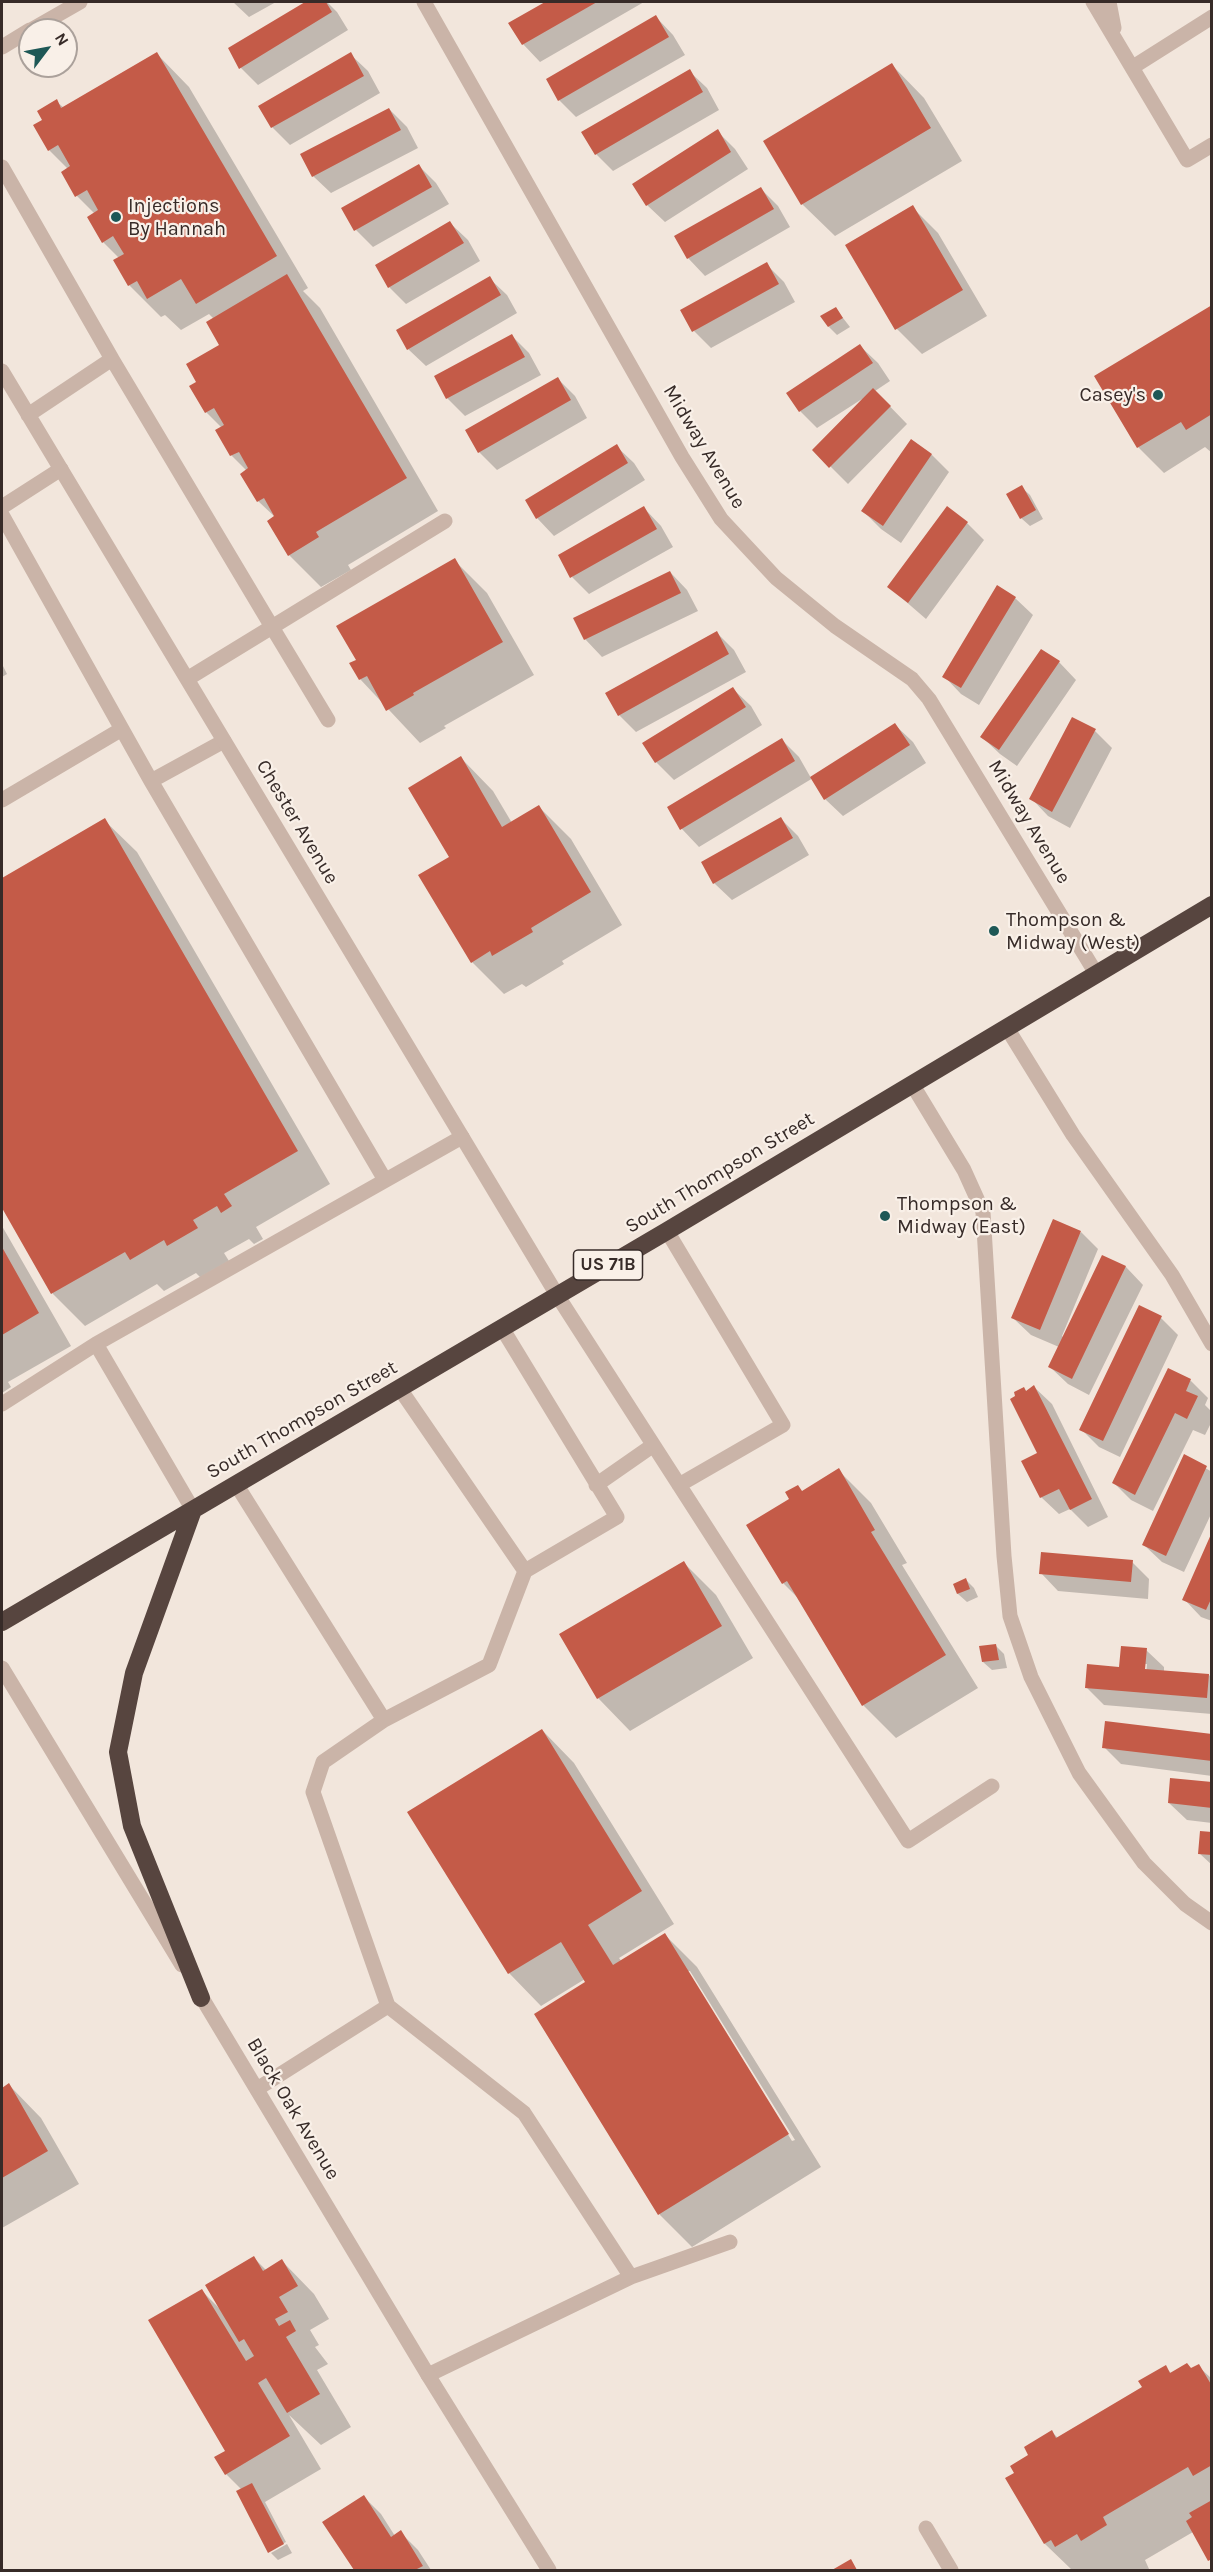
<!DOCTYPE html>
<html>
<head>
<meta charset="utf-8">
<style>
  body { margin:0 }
  #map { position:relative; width:1213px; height:2572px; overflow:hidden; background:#f2e6dc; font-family:Karla,sans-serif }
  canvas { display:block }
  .frame { position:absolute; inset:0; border:3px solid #372b28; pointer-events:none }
  .north { position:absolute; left:18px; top:18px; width:60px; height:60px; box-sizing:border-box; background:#f9f0e8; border:2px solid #aba19b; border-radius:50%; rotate:58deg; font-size:16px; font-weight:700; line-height:24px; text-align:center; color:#372b28 }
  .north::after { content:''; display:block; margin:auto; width:21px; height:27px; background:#1e5856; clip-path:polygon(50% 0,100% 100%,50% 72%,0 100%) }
</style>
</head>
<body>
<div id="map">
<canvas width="1213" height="2572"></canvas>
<div class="frame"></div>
<div class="north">N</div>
</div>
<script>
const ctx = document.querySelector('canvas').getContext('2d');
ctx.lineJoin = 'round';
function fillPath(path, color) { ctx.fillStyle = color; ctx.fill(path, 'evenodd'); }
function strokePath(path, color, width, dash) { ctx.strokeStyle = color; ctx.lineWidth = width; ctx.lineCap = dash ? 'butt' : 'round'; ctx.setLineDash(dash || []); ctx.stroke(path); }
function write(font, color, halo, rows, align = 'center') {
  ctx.font = font + ' Karla,sans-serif'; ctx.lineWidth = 4.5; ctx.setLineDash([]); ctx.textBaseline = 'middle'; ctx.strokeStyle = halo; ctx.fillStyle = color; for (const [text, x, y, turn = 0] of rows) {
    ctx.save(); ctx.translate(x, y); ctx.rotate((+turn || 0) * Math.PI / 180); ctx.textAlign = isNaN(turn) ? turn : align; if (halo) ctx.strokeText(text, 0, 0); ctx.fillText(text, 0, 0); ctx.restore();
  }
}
const shadow = new Path2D(`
  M233 2H276L249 17Z
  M308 2H327L337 12 348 30 258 85 241 68 230 49Z
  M548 2H644L540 62 523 44 510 23Z
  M656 17 673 35 685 55 576 117 559 100Z
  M157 54 189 87 308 288 303 291 320 308 438 511 348 565 351 570 321 587 289 555 275 517 258 501 247 471 231 455 222 428 206 412 191 387 198 383 221 345 214 319 209 314 181 330 165 315 161 317 129 285 119 258 103 242 95 214 77 196 68 169 49 150 44 121 56 101 64 108Z
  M350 54 368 71 380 93 290 145 272 127 260 106Z
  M892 65 924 98 962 161 835 236 802 204Z
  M689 71 707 88 719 110 613 171 596 154Z
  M389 109 407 127 418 148 331 193 313 176Z
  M717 131 735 149 748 169 665 222 647 205 634 184Z
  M419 166 436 183 449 204 373 247 356 230Z
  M760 188 778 206 790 227 705 276 688 258Z
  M912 207 938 233 987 316 922 354 897 329Z
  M450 223 468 240 480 261 406 304 389 287Z
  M766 264 784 282 795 302 711 348 694 331Z
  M489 278 507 295 517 313 426 366 408 349Z
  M1212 306V453L1205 447 1164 473 1138 447 1096 376Z
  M836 309 850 327 837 335 829 327Z
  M512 336 529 353 541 375 465 416 447 398Z
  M860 346 878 363 890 381 875 391 907 424 848 484 814 450 862 399 817 428 800 411Z
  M558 379 575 396 587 418 497 470 479 452Z
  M912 442 932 455 949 472 901 543 881 529 863 511Z
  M616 446 634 463 645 480 554 536 537 518Z
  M1021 487 1030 495 1043 519 1030 526 1021 518Z
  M644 508 661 526 673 547 589 594 572 577Z
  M967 523 984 540 926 619 889 587Z
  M454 560 487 593 534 675 444 726 446 728 420 743 360 679 358 660Z
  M670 572 687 590 698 611 602 657 585 639Z
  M1015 598 1033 615 979 705 961 694 944 676Z
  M717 633 734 650 746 672 636 732 619 715Z
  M1059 662 1076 680 1017 766 1000 754 982 737Z
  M2 664 7 674 2 677Z
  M733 689 751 706 762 725 674 780 656 762 644 744Z
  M895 725 913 742 926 763 843 816 825 799 813 778 699 847 682 829 669 808 782 740 799 757 811 778Z
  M1095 731 1112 748 1070 828 1048 816 1031 798Z
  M461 758 493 791 512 823 539 807 571 839 622 925 562 961 564 964 526 987 522 984 504 994 472 962 451 857Z
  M781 819 798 836 809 855 732 900 714 883Z
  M104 820 137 852 330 1184 256 1227 263 1239 254 1244 249 1239 224 1253 229 1261 201 1278 196 1273 164 1291 157 1284 85 1326 53 1294 2 1205V880Z
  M2 1226 71 1346 8 1382 11 1387 2 1393Z
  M1081 1232 1098 1249 1062 1336 1064 1338 1103 1257 1126 1267 1143 1285 1089 1395 1068 1384 1050 1367 1059 1347 1031 1335 1013 1318Z
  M1161 1318 1178 1335 1120 1457 1099 1447 1081 1429Z
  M1169 1370 1191 1381 1208 1398 1205 1405 1212 1412V1421L1205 1435 1193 1430 1153 1511 1131 1500 1114 1483Z
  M1034 1387 1052 1404 1108 1517 1088 1527 1070 1509 1059 1514 1041 1497 1039 1454 1024 1389 1027 1392Z
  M1185 1456 1212 1472V1512L1184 1572 1162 1562 1144 1545Z
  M838 1470 871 1503 907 1563 902 1565 978 1688 896 1738 863 1705 799 1599 783 1583 803 1492Z
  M1212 1536V1621L1201 1617 1184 1599Z
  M683 1562 716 1595 753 1658 630 1731 598 1698Z
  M1132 1562 1149 1579 1148 1599 1058 1591 1041 1573Z
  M966 1580 974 1588 978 1597 967 1602 958 1594 955 1585Z
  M996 1646 1004 1654 1007 1668 992 1670 983 1662Z
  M1146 1650 1164 1667V1672L1209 1675 1212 1678V1714L1104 1705 1087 1688ZM1144 1664H1147L1146 1676Z
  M542 1730 574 1763 674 1924 619 1958 622 1962 665 1935 697 1967 821 2167 692 2247 660 2215 536 2014 587 1982 585 1979 541 2006 509 1973ZM687 1971H690L795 2140 792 2141Z
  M1212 1736V1776L1121 1764 1104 1747Z
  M1212 1783V1823L1187 1820 1169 1803Z
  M1212 1834V1865L1199 1853Z
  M9 2085 41 2118 79 2184 2 2228V2089Z
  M254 2258 266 2270 282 2261 314 2294 329 2319 310 2330 319 2345 315 2347 328 2364 317 2370 351 2427 321 2445 289 2415 321 2469 265 2502 286 2542 270 2550V2552L242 2490 226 2474 227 2451 202 2291 220 2309Z
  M1198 2366 1212 2379V2562L1193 2532 1145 2560 1149 2569 1146 2570H1072L1045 2544 1007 2479 1016 2473 1052 2432 1058 2438 1144 2388 1165 2367 1172 2374 1192 2370Z
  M364 2497 381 2514 395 2536 400 2532 418 2550 431 2570H356L324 2523Z
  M287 2544 292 2553 278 2560 271 2553Z`);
const building = new Path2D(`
  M305 2H326L332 12 239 69 228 48Z
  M545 2H597L522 45 508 23Z
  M656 15 669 37 558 101 546 79Z
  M157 52 277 256 196 304 181 279 147 299 137 281 128 286 113 260 124 254 113 236 102 243 87 217 98 210 87 190 75 197 61 172 70 166 58 145 48 151 33 125 42 120 37 111 57 99 61 108Z
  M351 52 364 76 271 128 258 106Z
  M892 63 931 128 801 205 763 141Z
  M690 69 703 92 595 155 581 132Z
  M389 108 401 130 312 177 300 154Z
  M718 129 731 152 646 206 632 184Z
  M419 164 432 187 354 231 341 208Z
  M761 187 774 209 687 259 674 236Z
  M913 205 963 290 895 330 845 245Z
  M450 221 464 243 388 288 375 265Z
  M767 262 779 284 692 332 680 310Z
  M287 274 407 478 316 532 319 537 288 556 267 521 274 516 264 498 257 502 240 474 248 468 239 452 230 456 215 430 224 425 214 408 205 413 189 386 196 382 186 364 219 345 206 322Z
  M490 276 501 295 407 350 396 330Z
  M1212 305V414L1186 430 1181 422 1137 448 1094 376Z
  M836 307 843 318 828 327 820 316Z
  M512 334 525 357 446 399 434 376Z
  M860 344 873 363 799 412 786 393Z
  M558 377 571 400 478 453 465 430Z
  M873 388 891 406 829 468 812 450Z
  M911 439 932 454 883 526 861 511Z
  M617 444 628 463 536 519 525 500Z
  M1022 485 1036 510 1020 519 1006 494Z
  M644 506 657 529 570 578 558 555Z
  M947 506 968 522 908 603 887 587Z
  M455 558 503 642 413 693 414 695 386 711 367 676 359 680 349 663 356 660 336 626Z
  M670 571 681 593 584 640 573 618Z
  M997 585 1016 597 961 688 942 677Z
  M717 631 729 654 618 716 605 693Z
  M1041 649 1060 661 999 750 980 737Z
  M733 687 746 707 655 763 642 743Z
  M1072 717 1096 729 1052 812 1029 799Z
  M895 723 910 745 824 800 810 777Z
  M782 738 795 761 680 830 667 807Z
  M461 756 502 827 539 805 591 892 531 928 533 932 492 956 490 951 471 963 418 875 449 857 408 788Z
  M781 817 793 838 713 884 701 862Z
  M105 818 298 1151 224 1194 232 1206 221 1213 217 1206 193 1220 198 1228 167 1246 164 1240 130 1260 125 1252 51 1294 2 1208V878Z
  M1053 1219 1081 1231 1040 1330 1011 1318Z
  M2 1247 39 1313 2 1335Z
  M1102 1255 1126 1266 1072 1379 1048 1367Z
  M1139 1305 1162 1316 1103 1441 1079 1430Z
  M1168 1368 1191 1379 1186 1391 1198 1396 1187 1419 1175 1413 1135 1495 1112 1483Z
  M1034 1385 1092 1499 1070 1510 1059 1489 1040 1498 1021 1461 1037 1453 1010 1399 1015 1396 1014 1392 1024 1387 1026 1391Z
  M1184 1454 1207 1466 1166 1556 1142 1545Z
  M839 1468 875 1530 871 1532 946 1655 862 1706 787 1581 782 1584 746 1525 789 1499 785 1492 798 1485 802 1491Z
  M1212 1532V1597L1206 1610 1182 1600Z
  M1041 1552 1133 1560 1131 1582 1039 1574Z
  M684 1561 722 1626 597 1699 559 1634Z
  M966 1578 970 1589 957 1594 953 1584Z
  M996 1644 999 1660 982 1662 979 1646Z
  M1121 1646 1147 1648 1145 1669 1209 1674 1207 1698 1085 1688 1087 1664 1119 1667Z
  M1105 1721 1212 1734V1761L1102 1748Z
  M542 1729 642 1891 588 1925 613 1965 665 1933 789 2134 658 2215 534 2014 585 1982 561 1942 508 1974 407 1812Z
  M1170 1778 1212 1782V1808L1168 1803Z
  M1200 1831 1212 1832V1855L1198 1854Z
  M9 2083 48 2151 2 2178V2088Z
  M254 2256 263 2271 282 2259 298 2286 279 2297 288 2312 275 2319 279 2326 290 2320 296 2331 286 2337 320 2394 287 2413 266 2378 258 2383 290 2436 225 2475 214 2457 225 2451 148 2320 202 2289 246 2361 254 2356 244 2339 239 2342 205 2285Z
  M1187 2363 1191 2368 1199 2364 1212 2386V2465L1193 2476 1188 2467 1103 2517 1107 2525 1081 2541 1077 2534 1055 2547 1051 2540 1044 2544 1005 2478 1014 2473 1010 2466 1028 2455 1024 2447 1052 2430 1056 2438 1142 2387 1138 2381 1166 2365 1170 2373Z
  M252 2483 284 2544 268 2553 236 2491Z
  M364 2495 391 2537 401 2530 423 2566 415 2570H354L322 2522Z
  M1212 2500V2559L1208 2561 1186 2521 1192 2517 1189 2513Z
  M851 2559 857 2570H832Z`);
const lane = new Path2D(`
  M1093 2 1187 160 1212 145
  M1109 2 1114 28
  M1133 67 1212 17
  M2 507 61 469
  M2 515 151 781 385 1180
  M151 781 224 741
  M2 800 122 729
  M1007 1028 1073 1135 1172 1275 1212 1344
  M912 1084 964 1170 983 1212 1004 1556 1010 1616 1031 1677 1079 1773 1144 1863 1185 1904 1212 1923
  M667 1231 783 1425 679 1485
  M557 1295 908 1841 992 1786
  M400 1389 525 1571 617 1517 502 1328
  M2 1404 96 1344
  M236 1484 384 1720 489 1665 525 1571
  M596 1485 652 1446
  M193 1510 96 1344 462 1137
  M384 1720 323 1762 313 1792 388 2006 524 2113 631 2277 730 2242
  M257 2089 388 2006
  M428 2375 631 2277`);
const street = new Path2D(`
  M424 2 682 457 721 519 776 578 835 626 912 679 929 699 1097 975
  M31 30 80 2
  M2 47 30 30
  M2 167 112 359
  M2 371 557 1295
  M28 415 112 359 272 627 445 521
  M187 679 272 627 328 720
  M2 1668 182 1965
  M196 1988 428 2375 549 2570
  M926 2528 951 2570`);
const highway = new Path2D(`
  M193 1510 134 1673 118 1752 132 1826 201 1998
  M2 1622 667 1231 1212 905`);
const markers = [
  [116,217,6,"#1e5856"],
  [1158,395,6,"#1e5856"],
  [994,931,6,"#1e5856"],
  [885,1216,6,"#1e5856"]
];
const shields = [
  [608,1265,69]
];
const shieldNames = [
  ["US 71B",608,1265]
];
const poiNames = [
  ["Injections",128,206],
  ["By Hannah",128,229],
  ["Casey's",1146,395,"right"],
  ["Thompson &",1006,920],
  ["Midway (West)",1006,943],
  ["Thompson &",897,1204],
  ["Midway (East)",897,1227]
];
const streetNames = [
  ["Midway Avenue",704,447,59],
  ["Chester Avenue",297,822,59],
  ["Midway Avenue",1029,822,59],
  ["South Thompson Street",720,1173,-31],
  ["South Thompson Street",302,1420,-30],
  ["Black Oak Avenue",293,2109,59]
];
fillPath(shadow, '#0003');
fillPath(building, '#c45b48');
strokePath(lane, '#cab4a8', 15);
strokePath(street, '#cab4a8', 15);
strokePath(highway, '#57453f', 18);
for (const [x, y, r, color] of markers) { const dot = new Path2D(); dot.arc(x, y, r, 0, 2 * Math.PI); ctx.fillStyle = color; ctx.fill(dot); strokePath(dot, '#f9f0e8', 2); }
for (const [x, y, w] of shields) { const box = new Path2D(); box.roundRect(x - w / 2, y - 15, w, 30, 4.5); ctx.fillStyle = '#f9f0e8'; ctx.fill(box); strokePath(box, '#372b28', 1.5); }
write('bold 18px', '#372b28', null, shieldNames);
write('20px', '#372b28', '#f9f0e8', poiNames, 'left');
write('20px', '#372b28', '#f9f0e8', streetNames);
</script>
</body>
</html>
